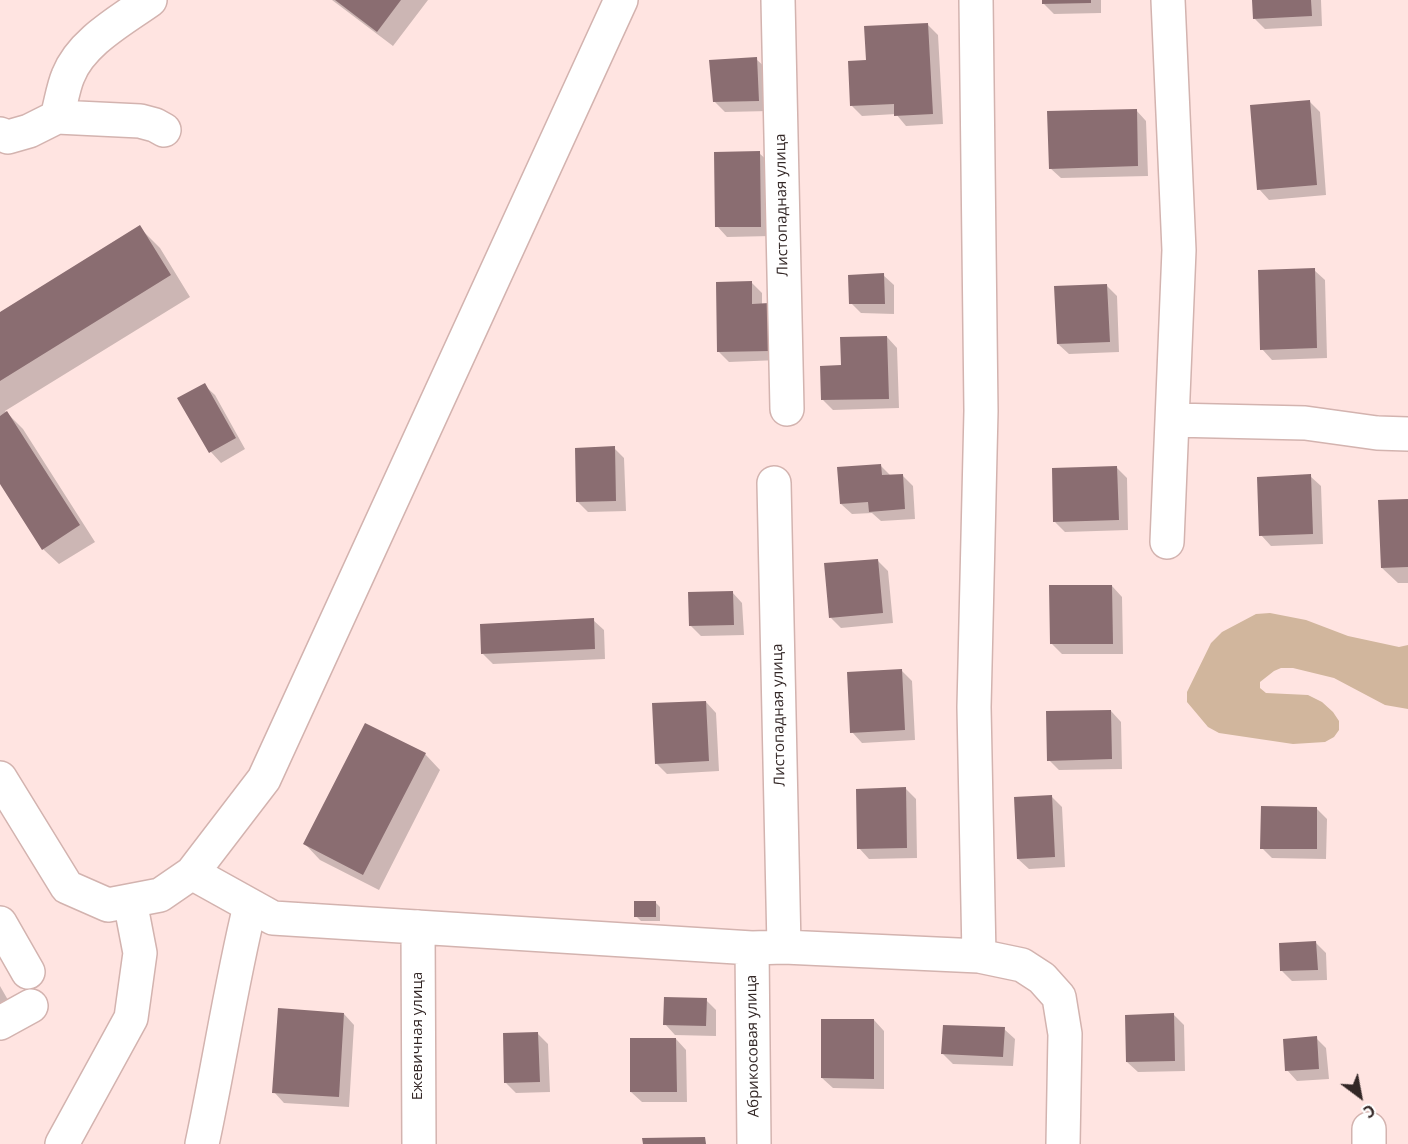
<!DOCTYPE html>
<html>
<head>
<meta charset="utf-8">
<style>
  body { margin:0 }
  #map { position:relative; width:1408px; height:1144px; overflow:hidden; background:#ffe4e1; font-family:"Open Sans",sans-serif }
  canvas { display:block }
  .north { position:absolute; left:1330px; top:1066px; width:60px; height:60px; -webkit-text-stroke:4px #fff; paint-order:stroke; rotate:148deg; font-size:16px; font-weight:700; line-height:24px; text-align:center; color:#332726 }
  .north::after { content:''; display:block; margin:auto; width:21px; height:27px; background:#332726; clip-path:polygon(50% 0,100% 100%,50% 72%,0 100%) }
</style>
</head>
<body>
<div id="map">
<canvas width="1408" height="1144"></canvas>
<div class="north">С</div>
</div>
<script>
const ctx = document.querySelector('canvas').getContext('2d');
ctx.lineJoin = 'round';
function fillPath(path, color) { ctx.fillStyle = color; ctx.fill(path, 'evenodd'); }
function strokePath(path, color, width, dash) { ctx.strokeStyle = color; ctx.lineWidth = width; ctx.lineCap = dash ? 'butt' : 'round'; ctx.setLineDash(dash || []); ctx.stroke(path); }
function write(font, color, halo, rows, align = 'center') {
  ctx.font = font + ' "Open Sans",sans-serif'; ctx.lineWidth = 5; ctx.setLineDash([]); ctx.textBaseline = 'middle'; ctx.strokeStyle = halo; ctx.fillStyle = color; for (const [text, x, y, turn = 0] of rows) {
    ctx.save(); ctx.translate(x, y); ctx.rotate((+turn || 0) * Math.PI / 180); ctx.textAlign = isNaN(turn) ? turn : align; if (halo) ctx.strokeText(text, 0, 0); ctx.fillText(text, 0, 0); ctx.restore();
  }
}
const green = new Path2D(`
  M1270 613 1306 620 1348 636 1399 647 1408 645V709L1385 705 1334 678 1293 668H1281L1274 671 1260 682V688L1266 693 1308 695 1322 702 1333 712 1339 721V730L1334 737 1325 742 1293 744 1219 733 1208 727 1187 702V692L1211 643 1222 632 1256 614Z`);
const shadow = new Path2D(`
  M332 0H428L393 46Z
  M1044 0H1101V13L1054 14 1044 4Z
  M1253 0H1321L1322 26 1265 29 1254 18Z
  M927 24 938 35 943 124 906 126 896 114 862 116 852 106 868 62Z
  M756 59 767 69 769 111 725 112 714 101Z
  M1310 102 1320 112 1326 195 1269 200 1259 189Z
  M1136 110 1146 121 1148 176 1061 178 1050 168Z
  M759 153 770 163 771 236 727 237 717 226Z
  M139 227 160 248 190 297 5 411 23 429 95 542 59 564 43 549 0 481V314Z
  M1314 270 1325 280 1327 358 1272 360 1262 349Z
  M883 275 894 285V314L861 313 851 303Z
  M751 282 762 293V305L779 360 729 362 719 352Z
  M1106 285 1117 296 1119 352 1069 354 1058 344Z
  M887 337 897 348 899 408 833 410 823 400 843 367Z
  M204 385 215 395 245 449 221 463 211 452 180 399Z
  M614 448 624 458 626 511 588 512 578 502Z
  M880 465 891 476 902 475 913 486 915 519 881 521 872 513 852 514 841 504Z
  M1116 467 1127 478 1128 530 1065 532 1055 522Z
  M1310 476 1321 486 1323 544 1271 546 1261 535Z
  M1408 501V583H1398L1382 568Z
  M878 561 888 571 893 623 841 628 831 618Z
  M1112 586 1122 597 1123 654H1062L1052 644Z
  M732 592 742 603 744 635 701 636 690 625Z
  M593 620 604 630 605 659 493 664 483 654Z
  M901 670 912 681 915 740 862 743 852 732Z
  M706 702 716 713 719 771 667 774 656 763Z
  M1111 711 1121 722 1122 769 1059 770 1049 760Z
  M425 754 440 770 379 890 320 860 305 844Z
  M906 789 916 799 917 858 869 859 859 848Z
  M1052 797 1062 807 1065 867 1029 869 1018 859Z
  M1316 808 1327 819 1326 859 1272 858 1262 848Z
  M655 902 660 907V921H641L636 916Z
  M1316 943 1326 953 1327 980 1292 981 1282 971Z
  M0 986 12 1007 0 1014Z
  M706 1000 716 1010V1036L675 1035 665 1024Z
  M344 1014 354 1025 349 1107 284 1103 274 1092Z
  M1174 1015 1184 1025 1185 1071 1138 1072 1127 1062Z
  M874 1020 884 1031V1089L833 1088 822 1078Z
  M1004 1029 1015 1039 1013 1066 953 1064 943 1054Z
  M537 1033 548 1044 550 1092 516 1093 506 1083Z
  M1316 1038 1326 1048 1329 1079 1297 1081 1287 1070Z
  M676 1039 686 1050 687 1102H642L631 1092Z`);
const building = new Path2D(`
  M335 0H401L377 32Z
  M1042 0H1091V3L1042 4Z
  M1252 0H1311L1312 16 1253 19Z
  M928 23 933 114 894 116V104L850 106 848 61 866 60 864 26Z
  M757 57 759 101 713 102 709 60Z
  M1310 100 1317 185 1257 190 1250 105Z
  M1137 109 1138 166 1049 169 1047 111Z
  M760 151 761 227H715L714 152Z
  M140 225 171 275 0 381V312Z
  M1315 268 1317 348 1260 350 1258 270Z
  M884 273 885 304H849L848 275Z
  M752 281V304L769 303 770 351 717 352 716 282Z
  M1107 284 1110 342 1057 344 1054 286Z
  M887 336 889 399 821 400 820 366 841 365 840 337Z
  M205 383 236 438 209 453 177 398Z
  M7 411 80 525 42 550 0 484V416Z
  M615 446 616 501 576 502 575 448Z
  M881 464 882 475 903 474 905 509 869 512 868 502 840 504 837 467Z
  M1117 466 1119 520 1053 522 1052 468Z
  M1311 474 1313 534 1259 536 1257 477Z
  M1408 499V567L1381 568 1378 500Z
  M878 559 883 613 829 618 824 563Z
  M1049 585H1112L1113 644H1050Z
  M733 591 734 625 689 626 688 592Z
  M594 618 595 649 481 654 480 624Z
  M902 669 905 730 850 733 847 672Z
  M706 701 709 761 655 764 652 703Z
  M1111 710 1112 759 1047 761 1046 711Z
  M365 723 426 753 363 875 303 844Z
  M906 787 907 848 857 849 856 789Z
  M1052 795 1055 857 1017 859 1014 797Z
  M1261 806 1317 807V849H1260Z
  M634 901H656V917H634Z
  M1316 941 1318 970 1280 971 1279 943Z
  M664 997 707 998 706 1026 663 1025Z
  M278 1008 344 1013 339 1097 272 1093Z
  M1174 1013 1175 1061 1126 1062 1125 1015Z
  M821 1019H874V1079L821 1078Z
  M943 1025 1005 1027 1003 1057 941 1054Z
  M538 1032 540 1082 504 1083 503 1033Z
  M1317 1036 1319 1069 1285 1071 1283 1039Z
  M630 1038H676L677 1092H630Z
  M705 1137 706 1144H643L642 1138Z`);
const minor = new Path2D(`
  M778 0 787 409
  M976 0 981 411 974 707 979 956
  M57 117C61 103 63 88 68 76 81 42 122 20 150 0
  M0 134 8 137 29 131 57 117 140 121 155 125 164 130
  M1172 420 1305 423 1377 433 1408 434
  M774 483 784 947
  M1167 542 1179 250 1168 0
  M0 778 67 887 108 905 160 895 192 873 264 779 621 0
  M192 873 273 918 752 948 784 947 979 956 1022 965 1042 978 1059 997 1065 1034 1063 1144
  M0 923 28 972
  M418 927 419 1144
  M752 948 754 1144
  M0 1023 31 1006
  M1369 1129V1144
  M62 1144 131 1018 140 953 130 901
  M202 1144C219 1065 231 984 250 906`);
const streetNames = [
  ["Листопадная улица",782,205,-91],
  ["Листопадная улица",779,715,-91],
  ["Ежевичная улица",418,1036,-90],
  ["Абрикосовая улица",753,1046,-91]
];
fillPath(green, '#d1b69d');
fillPath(shadow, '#0003');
fillPath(building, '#8a6d71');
strokePath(minor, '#d3b3af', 36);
strokePath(minor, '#fff', 33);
write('15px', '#332726', '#fff', streetNames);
</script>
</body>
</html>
